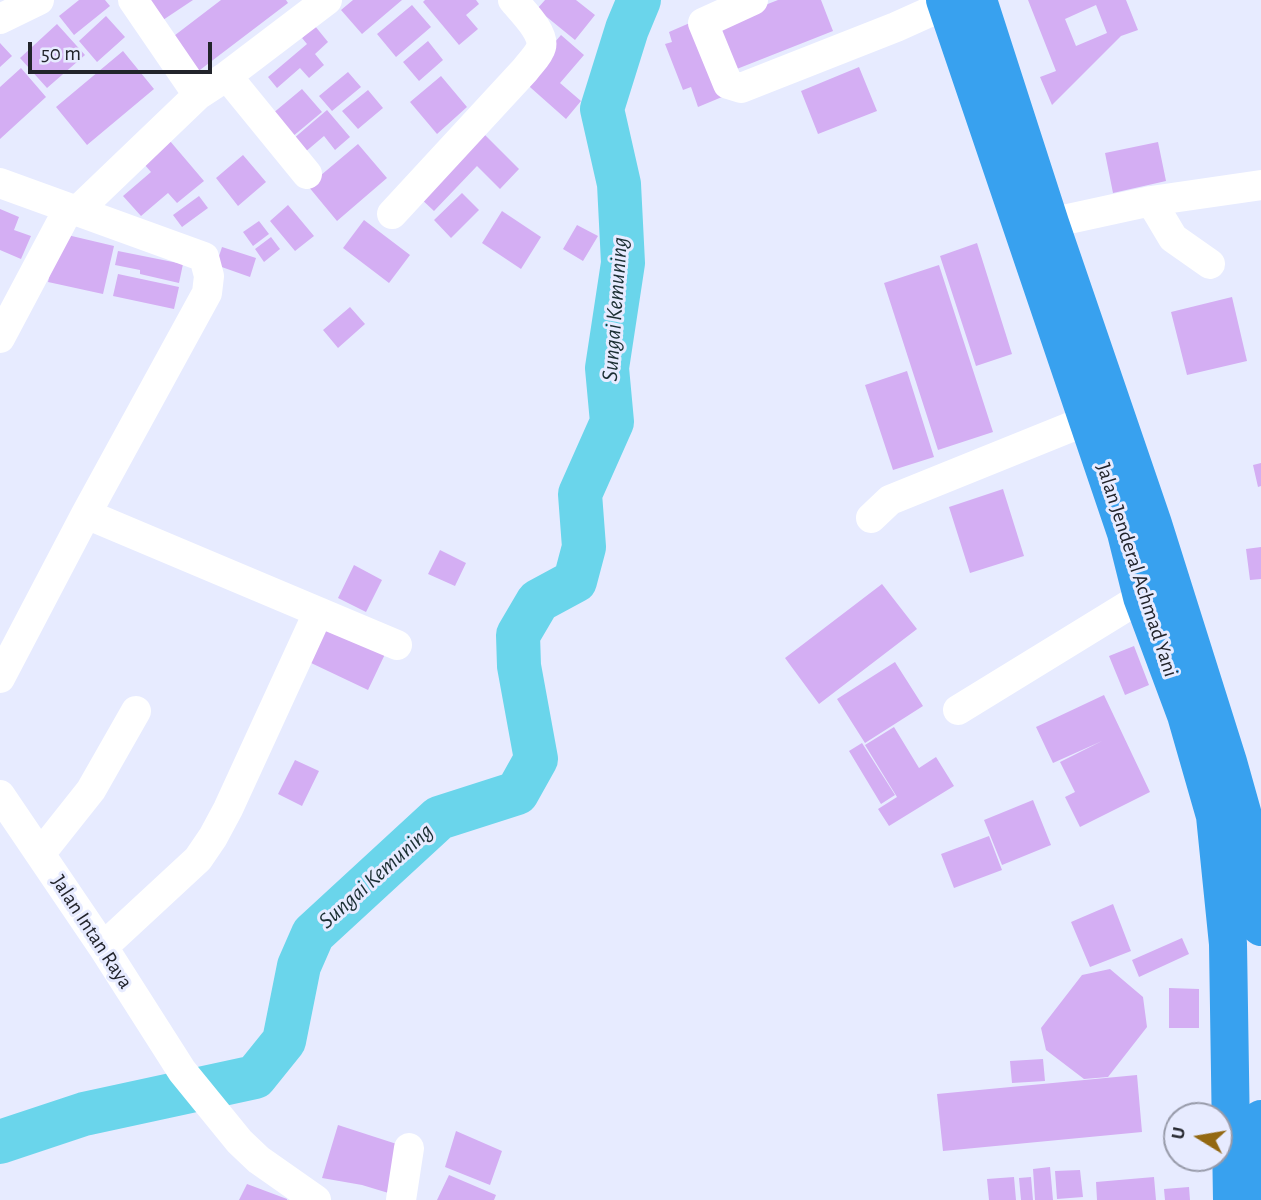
<!DOCTYPE html>
<html>
<head>
<meta charset="utf-8">
<style>
  body { margin:0 }
  #map { position:relative; width:1261px; height:1200px; overflow:hidden; background:#e7ebff; font-family:"Alegreya Sans",sans-serif }
  canvas { display:block }
  .north { position:absolute; left:1163px; top:1102px; width:70px; height:70px; box-sizing:border-box; background:#e7ebff; border:2px solid #989baa; border-radius:50%; rotate:281deg; font-size:19px; font-weight:700; line-height:28px; text-align:center; color:#22242b }
  .north::after { content:''; display:block; margin:auto; width:24px; height:32px; background:#936812; clip-path:polygon(50% 0,100% 100%,50% 72%,0 100%) }
  .scale { position:absolute; left:28px; top:42px; width:184px; height:32px; box-sizing:border-box; border:4px solid #22242b; border-top:0; padding-left:9px; font-size:21px; line-height:24px; white-space:nowrap; color:#22242b; -webkit-text-stroke:5px #e7ebff; paint-order:stroke }
</style>
</head>
<body>
<div id="map">
<canvas width="1261" height="1200"></canvas>
<div class="north">U</div>
<div class="scale">50 m</div>
</div>
<script>
const ctx = document.querySelector('canvas').getContext('2d');
ctx.lineJoin = 'round';
function strokePath(path, color, width, dash) { ctx.strokeStyle = color; ctx.lineWidth = width; ctx.lineCap = dash ? 'butt' : 'round'; ctx.setLineDash(dash || []); ctx.stroke(path); }
function fillPath(path, color) { ctx.fillStyle = color; ctx.fill(path, 'evenodd'); }
function write(font, color, halo, rows, align = 'center') {
  ctx.font = font + ' "Alegreya Sans",sans-serif'; ctx.lineWidth = 6; ctx.setLineDash([]); ctx.textBaseline = 'middle'; ctx.strokeStyle = halo; ctx.fillStyle = color; for (const [text, x, y, turn = 0] of rows) {
    ctx.save(); ctx.translate(x, y); ctx.rotate((+turn || 0) * Math.PI / 180); ctx.textAlign = isNaN(turn) ? turn : align; if (halo) ctx.strokeText(text, 0, 0); ctx.fillText(text, 0, 0); ctx.restore();
  }
}
const river = new Path2D(`
  M0 1142 84 1114 255 1077 284 1041 299 966 313 934 439 818 517 793 536 759 519 666 518 635 538 601 575 581 584 547 580 494 612 422 607 368 623 263 619 184 602 109 627 29 639 0`);
const building = new Path2D(`
  M79 0H105L110 6 74 35 59 16Z
  M145 0H193L160 22Z
  M221 0H286L288 3 192 76 166 42Z
  M353 0H402L362 34 341 10Z
  M425 0H476L479 4 466 15 478 29 459 45 423 2Z
  M545 0H576L595 15 575 40 537 9Z
  M778 0H821L833 31 714 78 722 97 698 107 691 87 683 90 665 44 672 42 669 32 692 22 696 32Z
  M1028 0H1126L1138 30 1121 36 1052 105 1040 77 1056 71ZM1096 5 1107 33 1076 46 1065 19Z
  M412 5 431 27 396 57 377 34Z
  M106 16 125 37 97 62 79 41Z
  M57 24 85 55 47 88 20 58Z
  M315 26 328 42 315 54 324 65 309 78 300 68 277 88 268 77 307 44 302 38Z
  M561 35 584 55 560 83 581 101 566 119 522 80Z
  M428 41 443 60 419 81 403 62Z
  M0 43 12 56 0 67Z
  M123 51 154 89 87 145 56 107Z
  M859 67 877 111 818 134 801 91Z
  M21 68 46 97 0 139V87Z
  M348 72 361 87 332 111 319 96Z
  M441 76 467 107 437 134 410 102Z
  M302 89 322 112 292 137 272 114Z
  M368 90 383 108 358 129 342 111Z
  M327 110 350 137 335 150 324 136 304 153 293 139Z
  M481 131 519 169 500 189 477 166 434 211 418 196Z
  M170 141 204 181 177 203 168 193 141 216 123 196 151 172 144 164Z
  M1158 142 1166 181 1113 193 1105 153Z
  M358 144 387 178 337 221 308 186Z
  M243 155 266 182 238 206 216 178Z
  M462 193 479 210 451 238 434 220Z
  M199 196 208 208 182 227 173 215Z
  M288 205 314 236 295 251 270 221Z
  M0 209 19 217 14 230 31 236 21 259 0 250Z
  M502 211 541 237 521 269 482 243Z
  M364 220 410 255 389 283 343 248Z
  M259 221 269 234 253 246 243 232Z
  M577 225 598 236 583 261 563 249Z
  M59 233 114 246 103 294 48 282Z
  M271 237 280 249 264 262 255 249Z
  M977 243 1012 354 976 366 940 256Z
  M222 247 256 258 250 277 216 265Z
  M118 251 183 264 179 283 140 274V270L115 265Z
  M939 265 993 432 938 450 884 283Z
  M118 274 179 287 174 309 113 296Z
  M1232 297 1247 361 1187 375 1171 312Z
  M350 307 365 324 338 348 323 330Z
  M907 371 934 457 893 470 865 385Z
  M1261 463V486L1258 487 1253 465Z
  M1003 489 1024 556 970 573 949 507Z
  M1261 547V579L1250 580 1246 549Z
  M440 550 466 563 455 586 428 574Z
  M354 565 382 580 366 612 338 598Z
  M882 584 917 629 819 704 785 658Z
  M327 624 386 652 368 690 309 662Z
  M1134 646 1149 685 1125 695 1109 656Z
  M895 662 923 706 865 743 837 699Z
  M1104 695 1150 792 1080 827 1065 797 1075 792 1060 762 1102 741 1053 763 1036 727Z
  M894 727 919 768 936 757 954 786 889 826 878 809 897 797 865 745Z
  M862 743 895 795 881 804 849 751Z
  M295 760 319 771 302 806 278 794Z
  M1033 800 1051 845 1002 865 984 820Z
  M989 836 1002 870 954 888 941 854Z
  M1113 904 1131 951 1090 967 1071 922Z
  M1182 938 1189 954 1139 977 1132 960Z
  M1110 969 1143 997 1147 1027 1108 1077 1084 1079 1046 1050 1041 1028 1082 975Z
  M1169 988 1199 989V1028H1169Z
  M1043 1059 1045 1081 1012 1083 1010 1061Z
  M1137 1075 1142 1132 943 1151 937 1094Z
  M338 1125 409 1148 395 1195 362 1185 322 1178Z
  M456 1131 502 1151 490 1185 445 1167Z
  M1050 1167 1053 1200H1035L1033 1169Z
  M1080 1170 1083 1197 1057 1199 1055 1171Z
  M449 1175 496 1195 494 1200H437Z
  M1014 1177 1016 1200H989L987 1179Z
  M1031 1177 1033 1200H1021L1019 1178Z
  M1154 1177 1156 1200H1097L1096 1182Z
  M247 1184 287 1199V1200H239Z
  M1189 1187 1190 1200H1165L1164 1189Z`);
const minor = new Path2D(`
  M133 0 198 95
  M753 0 703 23 728 84 741 88 896 27 947 4
  M0 19 39 0
  M227 76 307 174
  M0 183 204 257 209 276 207 293 86 514 0 678
  M1151 201 1173 238 1210 264
  M77 211 198 95 227 76 327 0
  M392 214 525 70C530 63 539 55 541 47 545 33 522 11 513 0
  M1050 223 1151 201 1261 185
  M0 338 69 208
  M86 514 397 645
  M871 518 890 500 1088 420
  M958 710 1142 597
  M0 795 103 947 182 1071 239 1141 259 1160 316 1200
  M41 853 91 790 136 711
  M103 947 198 859 213 837 228 809 318 613
  M401 1200 409 1148`);
const highway = new Path2D(`
  M945 0 1126 533 1142 597 1186 715 1215 816 1228 944 1232 1200
  M978 0 1050 223 1153 524 1228 762 1244 819 1261 927
  M1261 1200V1119`);
const streetNames = [
  ["Jalan Jenderal Achmad Yani",1137,570,72],
  ["Jalan Intan Raya",92,932,57]
];
const waterNames = [
  ["Sungai Kemuning",615,309,-86],
  ["Sungai Kemuning",376,876,-42]
];
strokePath(river, '#6ad5eb', 44);
fillPath(building, '#d4aef3');
strokePath(minor, '#fff', 30);
strokePath(highway, '#38a1ef', 38);
write('21px', '#22242b', '#e7ebff', streetNames);
write('italic 23px', '#1b2f33', '#e7ebff', waterNames);
</script>
</body>
</html>
